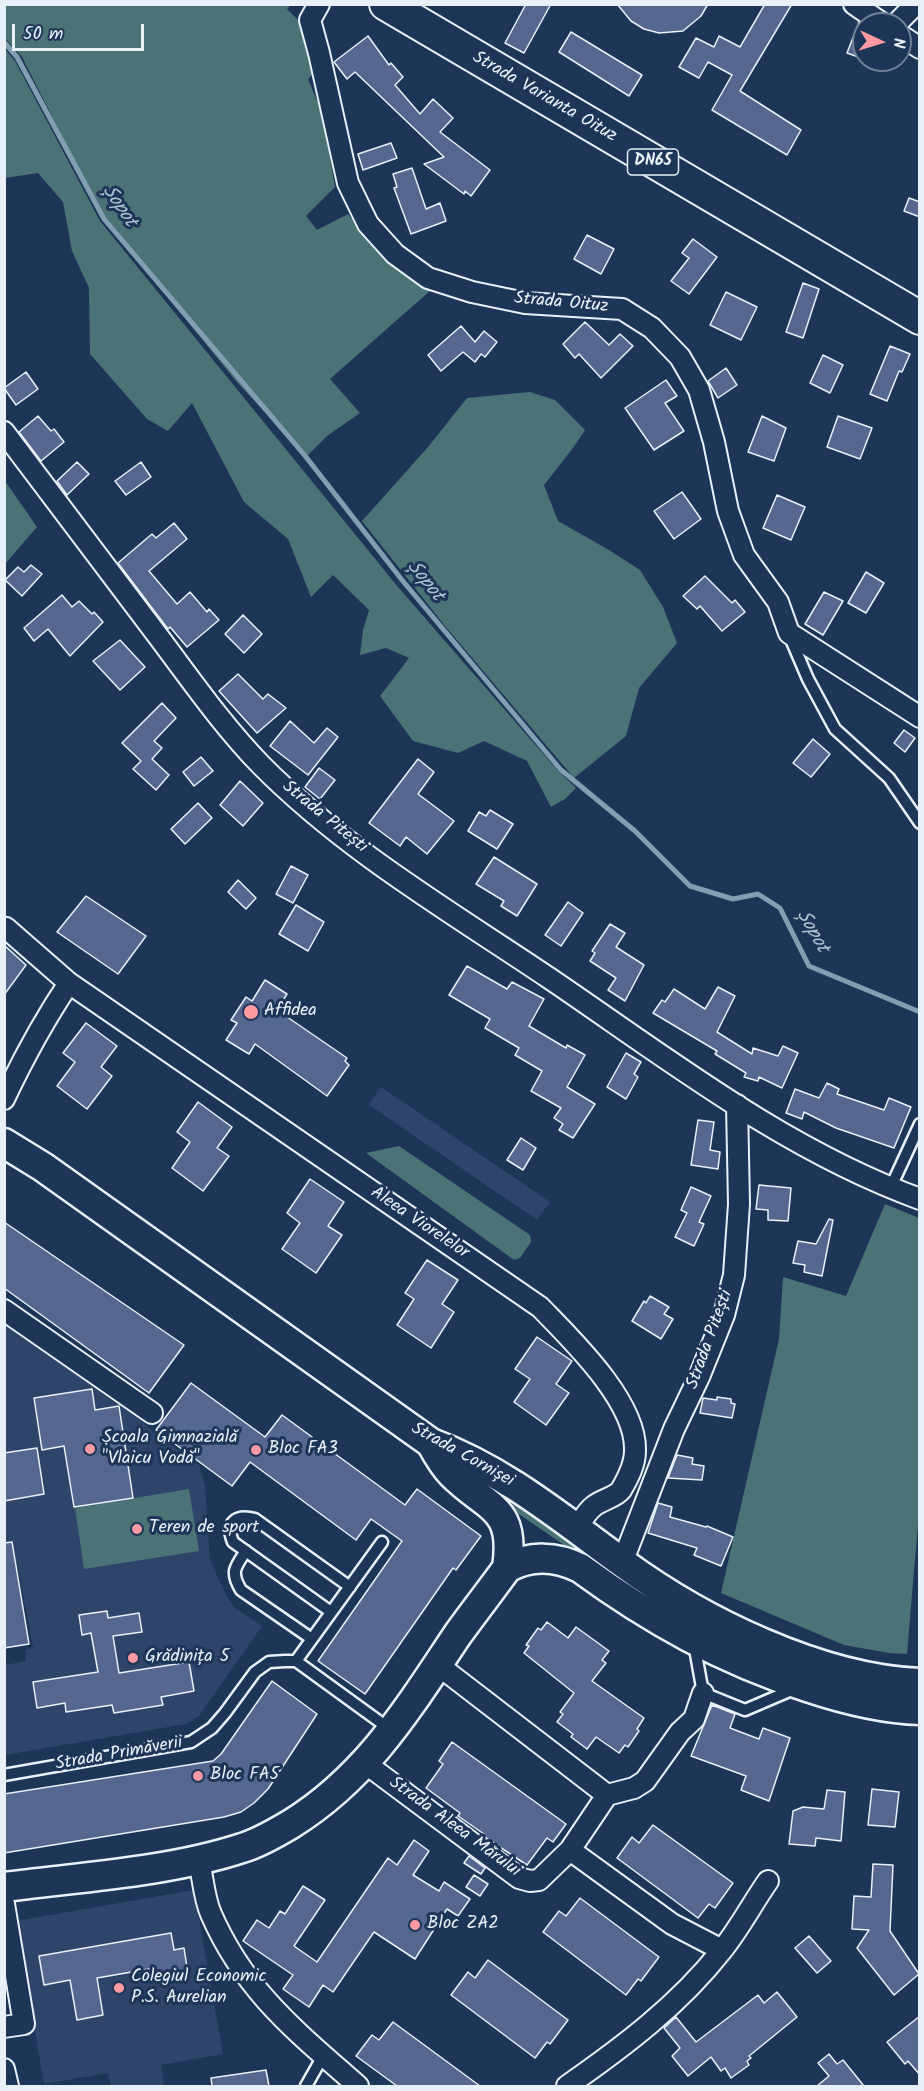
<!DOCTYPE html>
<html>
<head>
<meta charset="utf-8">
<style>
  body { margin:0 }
  #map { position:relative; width:924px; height:2091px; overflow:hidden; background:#1d3557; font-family:Kalam,sans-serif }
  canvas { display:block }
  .frame { position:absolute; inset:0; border:6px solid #e8f1f8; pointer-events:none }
  .north { position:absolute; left:852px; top:12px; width:60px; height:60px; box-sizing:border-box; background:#1d3557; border:2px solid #6e8097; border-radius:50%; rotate:94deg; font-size:16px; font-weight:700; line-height:24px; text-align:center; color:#e8f1f8 }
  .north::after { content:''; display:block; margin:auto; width:21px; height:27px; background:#ff9aa2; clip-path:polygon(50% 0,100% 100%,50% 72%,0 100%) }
  .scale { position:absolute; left:12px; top:24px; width:132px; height:27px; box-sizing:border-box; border:3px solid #e8f1f8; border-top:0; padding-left:8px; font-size:18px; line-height:21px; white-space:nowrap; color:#e8f1f8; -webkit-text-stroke:4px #1d3557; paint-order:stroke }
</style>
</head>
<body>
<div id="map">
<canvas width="924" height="2091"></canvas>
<div class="frame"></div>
<div class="north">N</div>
<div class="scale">50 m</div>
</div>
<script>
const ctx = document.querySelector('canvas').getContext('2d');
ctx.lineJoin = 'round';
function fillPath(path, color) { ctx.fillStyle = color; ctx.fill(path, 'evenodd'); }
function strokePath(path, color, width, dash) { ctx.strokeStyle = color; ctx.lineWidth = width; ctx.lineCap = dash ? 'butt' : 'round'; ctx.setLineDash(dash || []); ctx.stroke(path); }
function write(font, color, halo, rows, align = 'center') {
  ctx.font = font + ' Kalam,sans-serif'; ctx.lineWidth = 6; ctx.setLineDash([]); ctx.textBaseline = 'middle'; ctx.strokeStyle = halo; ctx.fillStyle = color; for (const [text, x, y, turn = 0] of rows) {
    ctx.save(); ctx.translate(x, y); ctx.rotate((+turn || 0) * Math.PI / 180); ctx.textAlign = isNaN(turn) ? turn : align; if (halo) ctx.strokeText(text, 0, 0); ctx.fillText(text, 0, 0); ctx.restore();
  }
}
const built = new Path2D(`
  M381 1087 550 1202 537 1220 369 1105Z
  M5 1322 115 1403 120 1400 154 1433 199 1465 205 1485 210 1560 227 1597 235 1608 262 1626 199 1716 186 1724 5 1755V1665L26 1661V1649L33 1648 17 1563 5 1562Z
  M194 1890 223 2054 161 2065 164 2086H111L108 2073 44 2084 16 1921Z`);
const green = new Path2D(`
  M5 5H291L287 9 302 24 314 73 308 79 322 113 335 187 306 216 317 230 348 214 373 246 431 290 330 379 360 413 327 436 306 457 236 381 104 219 22 57 5 38Z
  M5 49 15 61 100 221 398 587 559 772 576 788 565 799 551 807 527 761 484 741 458 753 413 741 380 696 409 658 386 648 360 655 363 630 369 610 333 575 311 597 288 539 244 502 192 403 168 431 147 419 90 354 89 288 72 251 63 202 38 173 5 178Z
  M530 392 555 400 585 430 573 448 544 485 558 521 609 550 640 570 663 607 677 643 639 688 626 736 574 778 445 626 362 521 428 447 467 398Z
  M5 481 37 527 5 564H4Z
  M399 1146 530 1235 531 1242 520 1258 514 1260 366 1153Z
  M885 1204 919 1218 920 1500 907 1654 889 1653 844 1645 721 1593 779 1339 783 1277 846 1296Z
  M189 1489 199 1551 84 1569 75 1508Z
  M516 1500 653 1597 656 1608 510 1508Z`);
const stream = new Path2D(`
  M4 42 17 57 104 219 306 457 402 580 561 770 635 831 690 886 733 899 758 894 780 908 809 966 920 1012`);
const building = new Path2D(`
  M526 4H551L524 53 505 43Z
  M617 4H708L701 16 683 31 659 33 644 29 631 21Z
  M765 4H792L740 91 801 130 787 155 712 110 732 75 708 62 699 78 679 67 696 38 714 47 719 36 740 47Z
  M859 22 864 25V59L847 53Z
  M571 32 642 75 629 96 559 52Z
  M368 36 389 65 391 63 403 77 395 85 420 114 433 99 453 118 440 132 490 170 471 196 465 191 464 194 424 164 444 157 355 72 347 79 334 62Z
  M391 143 397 158 363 170 358 154Z
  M412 168 426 209 440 203 446 221 411 234 394 188 397 187 393 174Z
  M909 198 920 202V217L904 211Z
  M587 235 614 249 601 274 574 259Z
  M693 239 717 257 689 294 671 281 689 258 682 253Z
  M803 283 819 289 803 338 786 332Z
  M726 292 757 307 741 340 710 325Z
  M585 322 609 345 620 334 633 346 601 378 579 354 575 358 563 344Z
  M461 326 475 342 484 331 497 342 485 357 481 354 475 362 463 352 441 371 428 355Z
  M890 346 910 354 902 372 899 371 887 401 870 394Z
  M823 355 843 365 830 393 810 383Z
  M726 368 737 385 718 398 708 381Z
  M26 372 38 389 16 405 4 388Z
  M666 380 677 396 665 403 684 431 654 450 625 408Z
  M38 416 51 431 54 429 64 442 41 461 19 432Z
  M762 416 786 428 774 461 748 452Z
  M838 416 872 428 860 459 827 447Z
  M77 462 89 474 67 495 57 481Z
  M141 462 151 477 126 495 115 481Z
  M682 492 701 519 674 539 654 511Z
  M777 495 805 507 791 540 763 528Z
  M174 523 187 539 149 571 177 604 190 592 207 612 209 609 219 620 187 647 170 627 168 629 118 563 152 534 156 538Z
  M31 565 42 574 22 596 5 580 18 567 24 572Z
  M866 572 884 583 866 613 848 603Z
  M705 576 732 603 735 600 745 612 722 631 700 606 697 609 683 596Z
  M824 592 843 601 823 635 805 624Z
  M62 595 72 607 79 601 92 614 94 612 103 622 70 656 48 629 34 641 24 628Z
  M243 615 262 634 244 653 225 634Z
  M120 640 145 667 120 690 93 661Z
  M238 674 263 699 268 694 286 708 257 733 219 691Z
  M162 703 176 718 154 741 162 748 152 759 169 775 156 790 133 769 141 761 122 743Z
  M290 721 314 743 327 728 338 737 308 775 270 746Z
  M904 730 915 738 905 752 894 743Z
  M813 739 830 754 811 777 793 763Z
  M201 757 213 771 194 786 183 772Z
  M418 759 434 772 418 794 454 821 427 854 406 837 400 846 369 823Z
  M319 768 335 780 320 799 305 787Z
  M240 781 263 803 243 826 220 805Z
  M198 803 212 818 185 844 171 829Z
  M490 810 513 824 497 849 468 831 479 812 486 816Z
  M494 857 537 884 517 916 501 906 504 901 476 884Z
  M291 866 308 875 293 903 276 894Z
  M238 880 256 898 246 909 228 892Z
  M86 896 146 936 118 974 57 932Z
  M568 902 583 913 561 946 545 935Z
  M296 905 324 922 308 951 279 934Z
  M610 924 625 933 616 947 644 965 625 1001 608 990 616 978 590 961 595 953 592 951Z
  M4 945 26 965 4 995Z
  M467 966 507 989 512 982 544 999 529 1026 566 1048 567 1045 585 1055 567 1087 595 1104 573 1138 559 1130 563 1124 554 1118 561 1108 531 1091 542 1071 515 1055 519 1048 485 1028 490 1019 449 995Z
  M265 980 287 994 277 1010 347 1058 345 1061 349 1065 327 1096 255 1044 249 1054 226 1040 237 1023 231 1020 246 997 252 1001Z
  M718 987 735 996 717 1032 752 1054 753 1048 778 1056 783 1046 798 1053 782 1088 759 1077 758 1081 744 1077 746 1073 715 1054 717 1051 653 1013 662 1000 665 1002 674 989 705 1009Z
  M86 1023 117 1046 101 1067 112 1076 87 1109 57 1086 75 1062 63 1053Z
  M626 1053 641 1062 634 1074 638 1077 626 1099 607 1087Z
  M827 1083 839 1089 837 1094 884 1110 889 1098 911 1107 894 1148 836 1128 804 1112 802 1119 786 1113 795 1089 819 1098Z
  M198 1102 232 1127 217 1148 229 1156 203 1191 172 1168 190 1142 177 1132Z
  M698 1120 714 1122 710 1150 720 1152 718 1169 691 1165Z
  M521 1138 536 1148 523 1170 507 1160Z
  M310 1179 344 1202 328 1226 342 1235 316 1273 282 1249 300 1223 287 1213Z
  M759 1185 791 1188 788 1221 768 1220V1210L756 1209Z
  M691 1187 711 1196 699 1222 704 1224 694 1246 675 1237 687 1213 681 1210Z
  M829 1219 833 1220 822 1276 804 1272 805 1265 793 1263 798 1241 816 1244Z
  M4 1222 184 1345 149 1393 4 1288Z
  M427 1260 458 1280 442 1304 454 1312 431 1348 397 1325 414 1299 405 1293Z
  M650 1296 669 1307 664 1314 673 1319 661 1339 632 1321 644 1301 646 1303Z
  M537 1337 572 1361 556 1384 569 1393 546 1425 514 1402 530 1379 515 1369Z
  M191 1383 265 1437 282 1415 405 1505 417 1489 481 1536 456 1570 453 1568 365 1694 318 1661 402 1541 371 1519 356 1540 250 1462 232 1486 156 1430Z
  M92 1389 95 1410 119 1406 133 1498 74 1507 64 1446 42 1450 34 1398Z
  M717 1397 731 1399V1403L735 1404 732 1418 700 1413 703 1398 717 1400Z
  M37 1448 44 1494 4 1501V1453Z
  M677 1455 693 1458 692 1464 704 1466 702 1480 668 1478Z
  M658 1503 672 1507 670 1517 706 1527 707 1526 733 1537 721 1566 694 1555 697 1548 648 1533Z
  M12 1542 29 1644 4 1648V1543Z
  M107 1611 108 1618 139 1613 142 1632 113 1636 119 1673 189 1662 194 1691 161 1697 163 1705 114 1713 112 1705 66 1712 65 1703 37 1708 33 1682 98 1672 91 1633 82 1635 79 1615Z
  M547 1622 568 1638 576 1627 609 1651 602 1660 606 1663 592 1681 644 1718 637 1729 639 1731 628 1747 625 1745 619 1753 596 1737 587 1749 571 1737 573 1734 557 1722 563 1714 560 1712 574 1693 524 1653 529 1646 526 1645 538 1628 541 1630Z
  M272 1681 317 1714 268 1789 254 1803 241 1812 224 1817 4 1853V1794L213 1761 221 1754Z
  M712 1705 735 1714 730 1728 759 1739 763 1728 790 1738 769 1801 741 1790 746 1776 691 1756Z
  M452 1742 566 1824 553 1842 547 1838 527 1865 483 1836 484 1834 458 1816 460 1813 426 1788 443 1764 439 1761Z
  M872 1789 899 1792 895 1827 868 1825Z
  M827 1790 845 1792 841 1841 816 1838 815 1846 789 1844 793 1811 803 1807 824 1809Z
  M653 1825 733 1883 715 1908 709 1904 698 1918 617 1858 632 1837 639 1843Z
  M414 1840 429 1851 413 1875 439 1891 444 1882 470 1899 458 1916 447 1909 415 1959 374 1932 333 1992 323 1985 309 2007 283 1989 293 1975 243 1941 257 1920 269 1928 280 1911 285 1914 303 1886 325 1900 294 1946 317 1962 388 1858 397 1865Z
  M469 1856 485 1868 481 1874 464 1863Z
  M873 1864 893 1865 890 1931 919 1974 894 1995 857 1948 869 1930 852 1929 854 1896 871 1897Z
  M474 1875 488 1884 480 1896 466 1887Z
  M580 1898 659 1957 641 1981 638 1979 626 1995 543 1932 559 1911 566 1916Z
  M171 1933 174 1950 184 1948 188 1974 151 1980 149 1969 97 1978 103 2015 77 2020 70 1980 44 1985 39 1956Z
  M809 1936 831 1961 817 1973 795 1948Z
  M488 1960 568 2020 550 2044 547 2042 535 2058 451 1995 468 1972 475 1978Z
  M777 1992 797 2017 749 2056 751 2058 747 2061 749 2065 731 2078 725 2068 721 2071 711 2057 688 2076 672 2056 680 2048 664 2028 676 2017 696 2042 758 1995 764 2003Z
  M920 2016V2075L908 2061 905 2064 887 2042Z
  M393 2022 480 2086H397L356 2056 372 2035 379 2040Z
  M829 2054 837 2064 843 2060 864 2086H817L829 2076 818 2063Z
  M266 2070 269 2086H212L211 2078Z`);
const lane = new Path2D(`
  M790 637 808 679 835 729 889 778 920 823
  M890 1189 920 1124
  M246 1551C235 1567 230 1572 241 1590L312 1639
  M331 1612 233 1542C225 1522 236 1514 255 1519L350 1587
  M694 1643 703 1693 745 1710 794 1689
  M296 1661 382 1542
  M4 1775 191 1742 212 1728 225 1713 255 1672 269 1662 285 1661H296L391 1730
  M306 2086 323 2056`);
const street = new Path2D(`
  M319 4 310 20 319 53 348 183 368 224 395 254 428 278 472 292 525 303 622 309 652 328 680 357 699 390 714 442 728 511 744 555 778 602 789 633 920 717
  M854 4 883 24
  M896 24 916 4
  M900 35 920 48
  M4 432C56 500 107 568 158 636 191 680 223 726 261 765 345 850 451 912 549 978 667 1058 785 1150 920 1199
  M4 929 6 928 69 983
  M4 1099C23 1059 44 1020 69 983L540 1307C572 1340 637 1402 635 1451 635 1465 628 1478 621 1490 616 1497 601 1500 594 1506 587 1511 582 1520 577 1528
  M4 1310 152 1413
  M622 1563 674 1429 699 1377 724 1315 734 1275 739 1204 737 1105
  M438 1665 607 1795
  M365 1763 519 1878 530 1881 539 1880 570 1850 607 1795 634 1788 645 1781 680 1732 694 1719 703 1693
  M570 1850 672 1924 722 1950
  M199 1861C203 1878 204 1898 211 1914 245 1992 297 2032 358 2086
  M4 1904 24 2024 4 2027
  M4 2069 8 2086
  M567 2086C623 2047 679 2005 722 1950 739 1929 752 1904 768 1881`);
const secondary = new Path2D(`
  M4 1143 43 1167 431 1443C504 1470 561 1518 623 1563 702 1621 820 1679 920 1683
  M507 1568C530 1555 556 1556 580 1568 651 1620 723 1660 807 1687 843 1699 881 1709 920 1710
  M4 1887C81 1877 169 1872 242 1848 259 1843 276 1833 291 1824 368 1776 409 1707 458 1634 474 1612 491 1590 507 1568 516 1506 488 1510 452 1474 443 1465 437 1454 431 1443`);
const primary = new Path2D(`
  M386 4 920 318`);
const markers = [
  [251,1012,8,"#ff9aa2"],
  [90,1449,6,"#ff9aa2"],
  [256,1450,6,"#ff9aa2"],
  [137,1529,6,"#ff9aa2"],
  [133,1658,6,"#ff9aa2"],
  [198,1776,6,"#ff9aa2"],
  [415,1925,6,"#ff9aa2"],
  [119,1988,6,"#ff9aa2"]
];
const shields = [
  [653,162,51]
];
const shieldNames = [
  ["DN65",653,162]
];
const streetNames = [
  ["Strada Varianta Oituz",544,98,30],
  ["Strada Oituz",561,304,5],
  ["Strada Pitești",324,818,39],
  ["Aleea Viorelelor",419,1224,34],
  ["Strada Pitești",711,1340,-70],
  ["Strada Cornișei",462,1456,29],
  ["Strada Primăverii",119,1755,-10],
  ["Strada Aleea Mărului",454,1828,36]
];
const poiNames = [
  ["Affidea",264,1012],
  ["Școala Gimnazială",102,1439],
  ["\"Vlaicu Vodă\"",102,1460],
  ["Bloc FA3",268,1450],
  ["Teren de sport",149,1529],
  ["Grădinița 5",145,1658],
  ["Bloc FA5",210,1776],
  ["Bloc ZA2",427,1925],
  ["Colegiul Economic",131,1978],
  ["P.S. Aurelian",131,1999]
];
const waterNames = [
  ["Șopot",118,207,56],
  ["Șopot",424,582,51],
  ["Șopot",811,932,60]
];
fillPath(built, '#2e4468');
fillPath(green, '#4b7376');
strokePath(stream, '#829fb2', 5);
fillPath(building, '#55678e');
strokePath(building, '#e8f1f8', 1.5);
strokePath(lane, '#e8f1f8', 15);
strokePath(street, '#e8f1f8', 24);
strokePath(secondary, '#e8f1f8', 33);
strokePath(primary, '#e8f1f8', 36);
strokePath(lane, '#1d3557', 10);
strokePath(street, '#1d3557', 20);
strokePath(secondary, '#1d3557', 28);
strokePath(primary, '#1d3557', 32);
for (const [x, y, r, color] of markers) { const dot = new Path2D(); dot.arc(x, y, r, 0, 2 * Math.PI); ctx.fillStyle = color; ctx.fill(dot); strokePath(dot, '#1d3557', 2); }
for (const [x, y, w] of shields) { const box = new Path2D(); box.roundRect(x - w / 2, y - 13, w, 26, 4.5); ctx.fillStyle = '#1d3557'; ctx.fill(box); strokePath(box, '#e8f1f8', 1.5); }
write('bold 16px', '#e8f1f8', null, shieldNames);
write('18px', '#e8f1f8', '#1d3557', streetNames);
write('18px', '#e8f1f8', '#1d3557', poiNames, 'left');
write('italic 20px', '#acc1cf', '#1d3557', waterNames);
</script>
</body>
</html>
